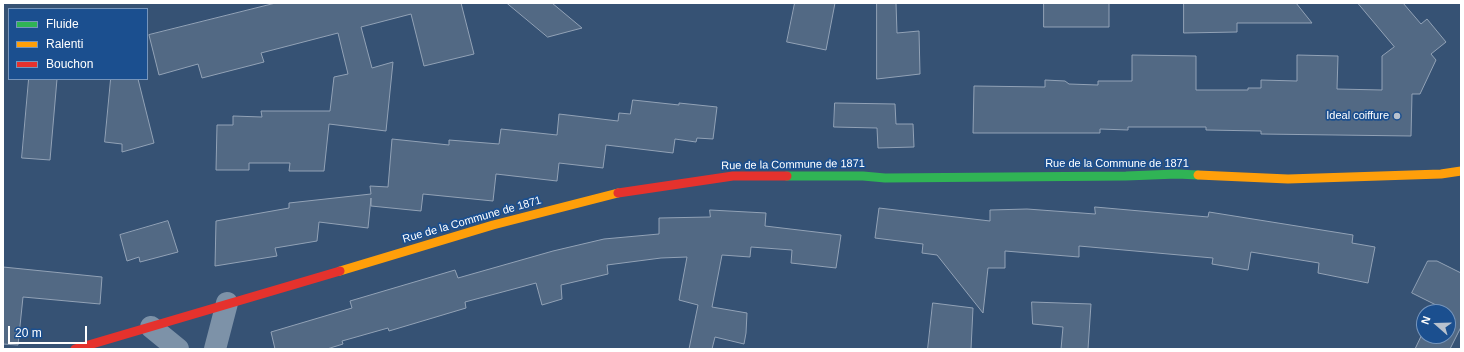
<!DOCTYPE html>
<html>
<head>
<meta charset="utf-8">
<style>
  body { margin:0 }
  #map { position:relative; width:1464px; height:352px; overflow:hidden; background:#365274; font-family:Helvetica,sans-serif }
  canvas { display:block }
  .frame { position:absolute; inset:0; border:4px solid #fff; pointer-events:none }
  .legend { position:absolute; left:8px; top:8px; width:140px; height:72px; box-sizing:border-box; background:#1b4f8f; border:1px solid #7695bc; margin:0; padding:5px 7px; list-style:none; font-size:12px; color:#fff }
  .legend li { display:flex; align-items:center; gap:8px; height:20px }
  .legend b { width:20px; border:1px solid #7695bc }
  .north { position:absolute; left:1416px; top:304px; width:40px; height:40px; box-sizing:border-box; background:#1b4f8f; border:1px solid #7695bc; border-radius:50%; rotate:290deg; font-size:11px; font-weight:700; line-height:16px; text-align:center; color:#fff }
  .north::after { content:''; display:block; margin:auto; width:14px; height:18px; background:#b9c2ce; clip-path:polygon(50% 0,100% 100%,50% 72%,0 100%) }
  .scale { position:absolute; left:8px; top:326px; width:79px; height:18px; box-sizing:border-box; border:2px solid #fff; border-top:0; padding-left:5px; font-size:12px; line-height:14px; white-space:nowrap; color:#fff; -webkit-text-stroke:3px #1b4f8f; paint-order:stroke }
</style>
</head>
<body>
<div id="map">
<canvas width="1464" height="352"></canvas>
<div class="frame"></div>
<ul class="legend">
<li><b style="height:5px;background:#30b455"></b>Fluide</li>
<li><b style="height:5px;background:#ff9f0a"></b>Ralenti</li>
<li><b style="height:5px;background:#e5322d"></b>Bouchon</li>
</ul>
<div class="north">N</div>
<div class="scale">20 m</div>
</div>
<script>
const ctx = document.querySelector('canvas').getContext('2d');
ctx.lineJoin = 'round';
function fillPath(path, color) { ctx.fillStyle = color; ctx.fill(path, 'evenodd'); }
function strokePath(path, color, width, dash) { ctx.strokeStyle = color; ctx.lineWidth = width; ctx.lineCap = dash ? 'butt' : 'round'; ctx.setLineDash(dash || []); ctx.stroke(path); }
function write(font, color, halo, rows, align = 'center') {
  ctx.font = font + ' Helvetica,sans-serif'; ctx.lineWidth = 3.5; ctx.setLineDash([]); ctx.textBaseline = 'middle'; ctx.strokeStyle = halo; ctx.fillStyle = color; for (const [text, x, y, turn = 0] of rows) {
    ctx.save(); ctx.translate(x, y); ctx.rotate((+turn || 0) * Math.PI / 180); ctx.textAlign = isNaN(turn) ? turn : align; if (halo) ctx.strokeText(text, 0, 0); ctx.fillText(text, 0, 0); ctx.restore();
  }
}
const building = new Path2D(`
  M276 3H461L474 54 424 66 411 14 361 27 372 68 393 62 386 131 329 124 324 171H289L290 163H249V170H216L217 125H233V116L262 117 261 111H330L334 77 348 74 338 33 261 53 264 62 202 78 198 64 159 75 149 35Z
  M507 3H552L582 28 548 37Z
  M795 3H835L826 50 787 42Z
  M877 3H896L897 33 919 31 920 74 877 79Z
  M1044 3H1109V27H1044Z
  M1184 3H1296L1312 23H1237V32L1184 33Z
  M1358 3H1403L1421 24 1427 19 1446 42 1431 54 1436 60 1420 94H1412L1411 136 1261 134V131L1206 130V127H1128V130L1100 129V133H973L974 86 1045 87V80L1065 81 1069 84 1098 85V81H1132V55L1196 56V90H1248V88H1261V80L1297 81V55L1338 56 1337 89 1382 90V56L1394 47Z
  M29 79H57L50 160 22 158Z
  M111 79H138L154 143 122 152V144L105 142Z
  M633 100 679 105V103L717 107 713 139 697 138 696 142 675 139 673 153 606 145 603 168 559 163 557 181 496 174 493 201 423 194 421 211 371 206V198L368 228 319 222 317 241 275 248 277 256 215 266 216 221 289 208V203L371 194 370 186 388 187 392 139 449 145V140L499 144 501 129 557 135 559 114 618 121 619 113 630 114Z
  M835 103 895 104 896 124H913L914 147 878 148 877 128 834 127Z
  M1095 207 1208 217 1209 212 1353 235 1352 243 1375 247 1368 283 1318 273 1319 263 1251 252 1248 270 1212 264 1213 258 1079 246V257L1005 251V268H988L983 313 937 255 922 253 923 244 875 238 879 208 990 221V210L1027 209 1095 214Z
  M710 210 766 213 765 226 841 235 836 268 791 263 792 250 751 247 750 257 722 255 712 307 747 313 746 333 744 344 715 337 712 349H689L698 305 679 300 687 257 661 258 607 265 608 274 561 285 562 299 542 305 536 283 465 302 466 308 389 331 388 328 342 341 343 344 327 349H275L271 332 352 308 350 301 455 270 458 278 553 251 604 239 659 234V218L710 217Z
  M168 221 178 252 140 262 139 257 127 261 120 235Z
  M1428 261H1437L1461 273V327L1450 349H1415L1424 330V336H1448V312H1432L1436 305 1412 293Z
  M3 267 102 277 100 304 23 297 18 345 3 344Z
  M1032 302 1091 304 1088 349H1061L1063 327 1033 324Z
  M933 303 973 308 971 349H928Z`);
const street = new Path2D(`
  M151 327 178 349
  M215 349 227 303`);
const fast = new Path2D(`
  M787 176H863L885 178 1126 176 1177 174 1198 175`);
const slow = new Path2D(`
  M1198 175 1288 179 1441 174 1461 171
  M340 271 493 225 618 193`);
const jam = new Path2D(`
  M618 193 733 176H787
  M75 349 340 271`);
const markers = [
  [1397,116,4,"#b9c2ce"]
];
const poiNames = [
  ["Ideal coiffure",1389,116]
];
const streetNames = [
  ["Rue de la Commune de 1871",1117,164],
  ["Rue de la Commune de 1871",793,165,-1],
  ["Rue de la Commune de 1871",472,220,-16]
];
fillPath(building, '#526984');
strokePath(building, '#92a2b6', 1);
strokePath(street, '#7d92a8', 22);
strokePath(fast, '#30b455', 9);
strokePath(slow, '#ff9f0a', 9);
strokePath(jam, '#e5322d', 9);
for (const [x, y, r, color] of markers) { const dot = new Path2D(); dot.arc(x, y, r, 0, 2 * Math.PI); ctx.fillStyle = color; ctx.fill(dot); strokePath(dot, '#1b4f8f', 1.5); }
write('11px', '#fff', '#1b4f8f', poiNames, 'right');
write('11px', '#fff', '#1b4f8f', streetNames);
</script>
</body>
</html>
